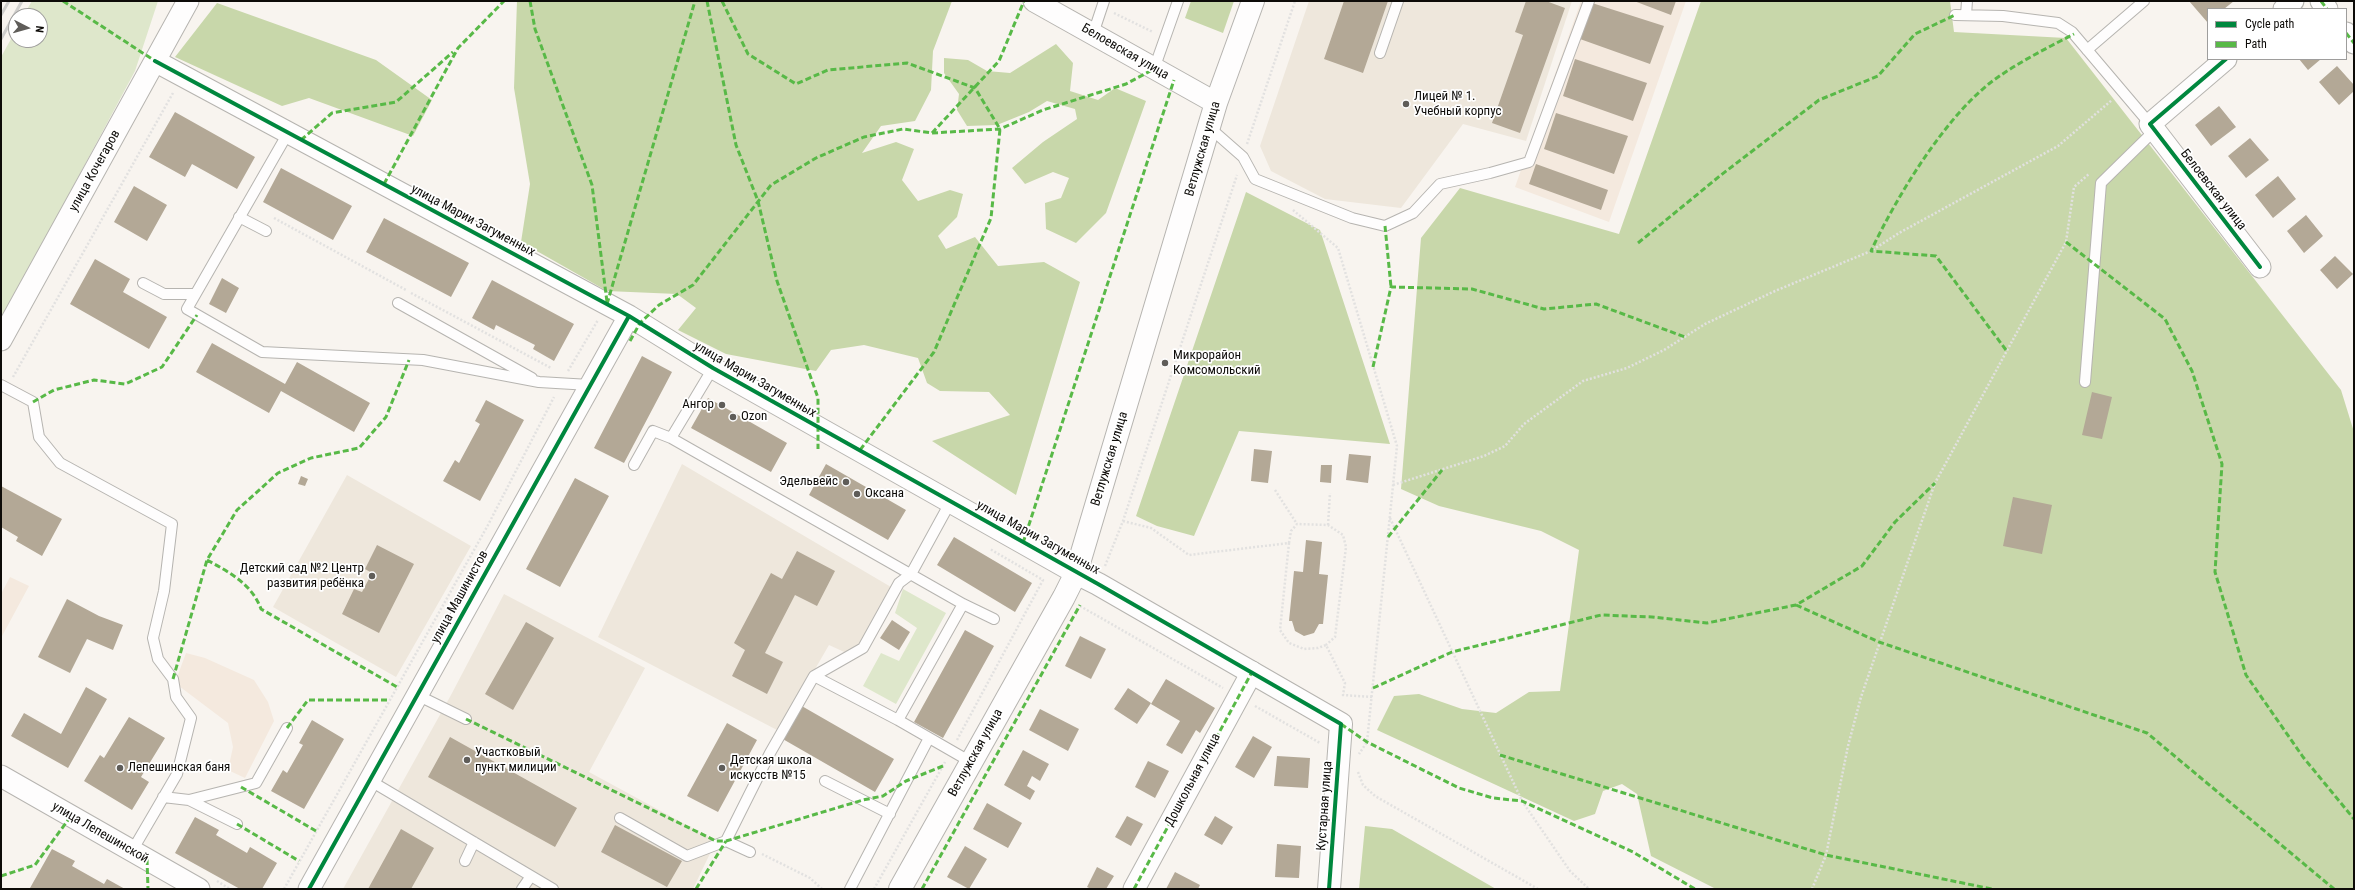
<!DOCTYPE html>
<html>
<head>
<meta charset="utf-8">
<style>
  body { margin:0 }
  #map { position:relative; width:2355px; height:890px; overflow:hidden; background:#f8f4ef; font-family:"Roboto Condensed",sans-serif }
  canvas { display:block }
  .frame { position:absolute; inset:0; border:2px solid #0d0b08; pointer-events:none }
  .legend { position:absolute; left:2207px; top:8px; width:140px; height:52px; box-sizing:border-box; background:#fff; border:1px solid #9e9d9c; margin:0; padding:5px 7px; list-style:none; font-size:12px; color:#0d0b08 }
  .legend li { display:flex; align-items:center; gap:8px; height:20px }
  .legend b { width:20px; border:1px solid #9e9d9c }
  .north { position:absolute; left:8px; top:8px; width:40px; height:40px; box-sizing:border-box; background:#fff; border:1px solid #9e9d9c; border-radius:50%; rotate:96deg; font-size:11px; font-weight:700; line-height:16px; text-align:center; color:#0d0b08 }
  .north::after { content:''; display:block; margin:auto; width:14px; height:18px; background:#5f5d59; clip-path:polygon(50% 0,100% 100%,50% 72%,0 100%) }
</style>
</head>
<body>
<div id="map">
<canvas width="2355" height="890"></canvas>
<div class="frame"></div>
<ul class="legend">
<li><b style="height:5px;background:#00873e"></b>Cycle path</li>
<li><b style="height:5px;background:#58b947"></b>Path</li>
</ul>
<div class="north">N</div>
</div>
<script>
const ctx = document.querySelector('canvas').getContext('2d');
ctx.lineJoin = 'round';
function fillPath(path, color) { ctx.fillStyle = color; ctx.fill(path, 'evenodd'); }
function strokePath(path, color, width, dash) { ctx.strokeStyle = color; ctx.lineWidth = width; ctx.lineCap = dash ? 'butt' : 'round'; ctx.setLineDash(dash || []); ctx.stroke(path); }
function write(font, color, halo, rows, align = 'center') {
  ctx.font = font + ' "Roboto Condensed",sans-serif'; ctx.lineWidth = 3.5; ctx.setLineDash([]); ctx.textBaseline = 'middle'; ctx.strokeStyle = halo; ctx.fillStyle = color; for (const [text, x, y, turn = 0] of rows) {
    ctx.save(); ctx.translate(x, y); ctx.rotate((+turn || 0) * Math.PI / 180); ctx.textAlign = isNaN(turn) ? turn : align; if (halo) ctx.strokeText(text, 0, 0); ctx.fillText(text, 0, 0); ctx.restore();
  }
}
const built = new Path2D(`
  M1309 1H1572L1526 141 1463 124 1401 208 1325 199 1271 171 1260 146Z
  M682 464 891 587 853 656 829 645 779 731 598 637Z
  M347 475 471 546 396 677 273 607Z
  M504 594 645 668 589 772 716 841 693 889H343L451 695Z`);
const industrial = new Path2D(`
  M1581 1H1686L1609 222 1515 187Z
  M10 577 29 586 1 638V594Z
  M186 653 205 658 254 680 268 702 274 721 245 778 228 770 233 747 228 723 175 683Z`);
const green = new Path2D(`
  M32 1H158L135 71 1 321V57L16 30V40H40V16H23Z
  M903 589 946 613 896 704 863 686 881 653 899 661 917 628 895 613Z`);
const forest = new Path2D(`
  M517 1H952L933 51 931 90 915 121 881 126 862 153 896 142 914 149 902 180 918 201 950 190 963 194 957 217 938 236 946 249 975 237 998 266 1044 262 1080 282 1016 495 932 441 1010 415 989 392 940 391 927 383 918 358 864 345 831 350 816 371 726 354 678 330 696 308 677 294 607 291 521 242 530 184 514 88Z
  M1191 1H1234L1223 33 1185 18Z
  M1701 1H1950L1954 32 2066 38 2341 390 2354 432V889H1716L1651 856 1637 794 1622 784 1603 791 1595 814 1574 821 1377 730 1394 696 1419 694 1462 709 1496 713 1529 692 1560 691 1579 550 1541 531 1439 506 1401 489 1421 238 1460 188 1619 234Z
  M217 3 376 60 432 100 413 136 309 98 282 106 175 57Z
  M1056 44 1073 63 1070 91 1098 100 1115 88 1146 101 1106 213 1076 243 1046 229 1045 203 1061 198 1069 178 1053 172 1025 184 1012 168 1043 142 1077 119 1075 109 1047 101 1029 112 997 125 967 126 957 110 959 94 944 73V58L968 60 987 71 1010 73Z
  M1246 192 1320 230 1390 444 1239 431 1194 536 1157 526 1136 516Z
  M1365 826 1392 829 1496 889H1359Z`);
const building = new Path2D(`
  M1344 1H1388L1363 73 1324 59Z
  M1526 1H1546L1565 8 1520 133 1492 123 1523 35 1515 32Z
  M1634 1H1676L1671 15Z
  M2189 1H2234L2224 9H2208V23Z
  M1592 3 1664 26 1650 64 1580 39Z
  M1575 59 1647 83 1633 121 1563 96Z
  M2299 59H2321L2308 70Z
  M2337 66 2354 85V91L2339 105 2319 82Z
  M2219 106 2236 127 2211 146 2195 125Z
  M175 112 255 157 237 189 192 164 185 177 149 157Z
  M1556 113 1628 136 1614 174 1544 149Z
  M2250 138 2269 160 2246 178 2228 156Z
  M1536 164 1608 190 1601 210 1529 184Z
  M281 168 352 206 333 240 263 202Z
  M2278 176 2296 199 2273 218 2255 195Z
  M134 186 167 205 147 241 114 222Z
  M2306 215 2323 236 2304 253 2287 231Z
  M384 218 469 263 451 297 366 252Z
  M2335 256 2353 274 2337 289 2320 270Z
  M95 259 130 279 123 292 167 317 149 349 70 304Z
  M222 278 239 288 226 313 209 304Z
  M492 280 574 324 554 361 533 349 535 345 496 325 494 330 472 318Z
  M212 343 285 384 297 362 370 403 354 432 281 391 269 413 196 372Z
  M642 356 672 372 624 463 594 448Z
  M2092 392 2112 397 2102 439 2082 435Z
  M708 398 787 443 771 472 691 428Z
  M486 400 524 420 480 501 443 481 455 460 459 463 480 424 475 421Z
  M1254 449 1272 451 1268 483 1251 481Z
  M1349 454 1371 456 1368 483 1346 480Z
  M826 464 906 510 888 540 809 495Z
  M1321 465H1332L1331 483 1320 482Z
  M301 476 308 479 305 486 298 484Z
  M575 478 609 496 560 587 526 569Z
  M1 486 62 519 42 556 16 541 18 537 1 527Z
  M2013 497 2052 505 2042 554 2003 546Z
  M954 537 1032 583 1015 612 937 565Z
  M1306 540 1322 542 1319 574 1328 575 1323 624H1319L1314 633 1304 636 1295 631 1292 621H1289L1294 571 1303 572Z
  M377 545 414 564 379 633 342 614 354 589 362 592 372 573 365 569Z
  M797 551 835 571 817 606 795 595 765 653 783 662 767 694 732 676 745 650 734 643 771 573 782 579Z
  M67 599 99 616 123 625 113 650 87 639 70 673 38 657Z
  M892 620 910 632 899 650 880 638Z
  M526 622 554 638 513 710 485 694Z
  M965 630 994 646 943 738 914 722Z
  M1080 636 1106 649 1091 679 1065 666Z
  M1166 679 1215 708 1200 733 1196 730 1182 754 1166 745 1180 721 1151 704Z
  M86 687 107 699 68 768 11 736 24 713 61 734Z
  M1128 688 1151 703 1137 724 1114 709Z
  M800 705 894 759 875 792 781 738Z
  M1040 709 1079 729 1068 751 1029 730Z
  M129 717 165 738 141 777 149 782 132 810 84 781 100 755 104 758Z
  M312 720 344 739 304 809 271 791 283 770 287 773 303 745 299 743Z
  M727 723 757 740 718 812 687 796Z
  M1253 736 1272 747 1254 778 1235 767Z
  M450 737 577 808 555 847 428 777Z
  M1023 750 1049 764 1040 781 1032 776 1027 786 1035 791 1030 800 1004 785Z
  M1277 756 1310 758 1308 788 1274 786Z
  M1148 761 1169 771 1155 798 1135 787Z
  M987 803 1022 823 1008 848 973 829Z
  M1127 816 1143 824 1131 846 1115 837Z
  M1215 816 1233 827 1222 845 1204 835Z
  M195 817 219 830 216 835 247 853 250 847 277 863 262 889H240L175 853Z
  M615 825 682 861 667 887 601 852Z
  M401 829 434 848 411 889H368Z
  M1277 844 1301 846 1299 878 1275 877Z
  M965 846 987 859 969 889 947 877Z
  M52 849 75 861 72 866 104 884 107 879 125 889H32L30 888Z
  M1097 867 1114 876 1106 889H1091L1087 887Z
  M1175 872 1200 885 1198 889H1166Z`);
const path = new Path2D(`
  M1114 13 1153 32
  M1247 144 1295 1
  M1293 210 1338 248 1397 446 1367 742 1359 754
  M274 218 406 290
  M411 293 551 368
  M568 371 598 320
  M13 377 173 93
  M1393 485 1484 456 1505 446 1524 424 1583 381 1627 368 1664 350 1705 324 1775 291 1871 251 1899 233 2058 146 2112 100
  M1275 490 1297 524
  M1390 518 1522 801 1570 871 1589 889
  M1123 521 1151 528 1189 555 1289 543 1280 630 1289 643 1304 649 1318 648 1326 645 1345 683 1343 695 1372 697
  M1328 525 1330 493
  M1289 543 1291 531 1297 524 1328 525 1343 535 1346 547 1335 637 1326 645
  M1105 566 1123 521 1237 175
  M1080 606 1223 688
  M1255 706 1320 743
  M957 740 1043 580 990 549
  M1358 772 1363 785 1375 796 1538 889
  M762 854 810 878 822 889
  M217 881 230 889
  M284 889 488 525 554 397
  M874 889 945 762
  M1812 889 1826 855 1848 746 1861 697 1935 483 2066 242 2074 187 2089 174`);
const lane = new Path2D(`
  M1955 15 2003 16 2058 23 2072 32 2150 124 2152 133 2101 183 2085 382
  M1966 15 1967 1
  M1093 34 1104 1
  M2087 50 2144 1
  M1380 53 1398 1
  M1154 69 1178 1
  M1210 128 1243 157 1255 179 1352 218 1385 226 1413 213 1440 184 1490 173 1529 162 1589 1
  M288 133 187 309 262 352 423 360 539 382 590 385
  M239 217 266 231
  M143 283 164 294H195
  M398 303 532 378
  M1 385 33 402 39 437 60 463 172 524 164 591 153 638 158 659 173 679 176 697 191 718 177 774 132 851
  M671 438 963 604 994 619
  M634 465 653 431 671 438 713 368
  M814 676 863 648 899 583 911 574 951 501
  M417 695 466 719
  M898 720 963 604
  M369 780 553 889
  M825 781 890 814
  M163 797 189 800 256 783 287 728
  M189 800 237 824
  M620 818 687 856 726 841
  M750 852 726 841 770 753 814 676 898 720 971 762
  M465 861 474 842
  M522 889 531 876
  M850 889 929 738`);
const street = new Path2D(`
  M1034 1 1216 103
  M2321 1 2327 9
  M2284 9 2293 1
  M2346 33 2354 43
  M2226 59 2150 124 2260 267
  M155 61 629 316 713 368 1076 573
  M1 340 188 1
  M1 776 199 889
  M309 889 629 316
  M1134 889 1252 672`);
const secondary = new Path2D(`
  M1076 573 1098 584 1341 724 1329 889
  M900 889 1064 597 1076 573 1216 103 1253 1`);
const rail = new Path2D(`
  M1 15 9 1
  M1 39 22 1`);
const quiet = new Path2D(`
  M63 1 155 61
  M530 1 535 29 592 185 607 302
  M707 1 736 145 758 201 777 281 818 398V449
  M722 1 748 54 796 84 828 70 907 63 975 88 1000 129 991 218 934 352 860 450
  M2321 1 2327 9
  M2346 33 2354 43
  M932 133 999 61 1024 1
  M301 140 332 113 396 102 453 52
  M384 184 458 48 504 1
  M1385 226 1391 287
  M2066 242 2165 319 2192 371 2222 464 2215 572 2246 675 2303 757 2354 819
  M1638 243 1721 175 1819 100 1878 76 1915 34 1955 15
  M607 304 695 1
  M630 341 640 323 659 305 693 285 771 185 816 158 864 137 903 129 932 133 1000 129 1043 110 1126 84 1154 69
  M2006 350 1936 256 1871 251C1896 198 1943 120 1990 83 2015 64 2045 49 2074 34
  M1373 367 1391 287 1472 289 1544 309 1596 304 1685 337
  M33 402 54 390 94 380 125 384 162 367 197 315
  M1388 537 1442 470
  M1023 543 1174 80
  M207 560C229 572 252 584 261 609L397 687
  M1796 605 1879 642 2147 733 2334 889
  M173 679 207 560 237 510 278 473 311 458 359 448 386 417 409 360
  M1373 688 1452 652 1601 615 1652 617 1707 623 1796 605 1862 566 1895 522 1935 483
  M466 719 716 841H726L863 800 883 796 906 781 943 766
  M1341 724 1367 742 1459 788 1493 798 1522 801 1633 852 1695 889
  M287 728 308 700H390
  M1500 755 1826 855 1992 889
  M241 787 316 831
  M237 824 299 861
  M147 859 148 889
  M1 876 35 865 71 816
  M696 889 726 841
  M922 889 1080 605
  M1134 889 1252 672`);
const cycleway = new Path2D(`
  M2226 59 2150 124 2260 267
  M155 61 629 316 713 368 1098 584 1341 724 1329 889
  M309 889 629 316`);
const markers = [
  [1406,104,4,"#5f5d59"],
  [1165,363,4,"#5f5d59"],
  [722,405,4,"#5f5d59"],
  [733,417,4,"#5f5d59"],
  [846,482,4,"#5f5d59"],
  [857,494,4,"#5f5d59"],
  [372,576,4,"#5f5d59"],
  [467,760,4,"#5f5d59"],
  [120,768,4,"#5f5d59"],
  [722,768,4,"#5f5d59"]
];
const streetNames = [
  ["Белоевская улица",1125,52,30],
  ["Ветлужская улица",1203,149,-74],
  ["улица Кочегаров",95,171,-61],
  ["Белоевская улица",2213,190,52],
  ["улица Марии Загуменных",473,221,28],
  ["улица Марии Загуменных",755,380,30],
  ["Ветлужская улица",1110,459,-73],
  ["улица Марии Загуменных",1038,538,29],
  ["улица Машинистов",460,597,-61],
  ["Ветлужская улица",976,753,-61],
  ["Дошкольная улица",1193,780,-62],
  ["Кустарная улица",1325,806,-86],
  ["улица Лепешинской",100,833,30]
];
const poiNames = [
  ["Лицей № 1.",1414,97],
  ["Учебный корпус",1414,112],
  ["Микрорайон",1173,356],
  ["Комсомольский",1173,371],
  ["Ангор",714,405,"right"],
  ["Ozon",741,417],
  ["Эдельвейс",838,482,"right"],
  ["Оксана",865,494],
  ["Детский сад №2 Центр",364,569,"right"],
  ["развития ребёнка",364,584,"right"],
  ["Участковый",475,753],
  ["пункт милиции",475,768],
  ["Детская школа",730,761],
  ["искусств №15",730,776],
  ["Лепешинская баня",128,768]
];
fillPath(built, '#eee7dc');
fillPath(industrial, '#f4e9de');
fillPath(green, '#dee7cb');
fillPath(forest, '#c8d7aa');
fillPath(building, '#b3a896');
strokePath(lane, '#b6b4b0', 12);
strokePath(street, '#b6b4b0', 23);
strokePath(secondary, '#b6b4b0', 24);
strokePath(path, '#e2e1e0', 2.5, [2, 2]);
strokePath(lane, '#fefdfd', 10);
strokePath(street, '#fefdfd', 21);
strokePath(secondary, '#fefdfd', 22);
strokePath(rail, '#cfcecc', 3);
strokePath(quiet, '#58b947', 3, [6, 3]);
strokePath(cycleway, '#00873e', 4);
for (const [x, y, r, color] of markers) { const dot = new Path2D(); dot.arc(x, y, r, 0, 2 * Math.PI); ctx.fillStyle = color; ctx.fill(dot); strokePath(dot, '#fff', 1.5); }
write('13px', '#0d0b08', '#fff', streetNames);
write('13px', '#0d0b08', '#fff', poiNames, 'left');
</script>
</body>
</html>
